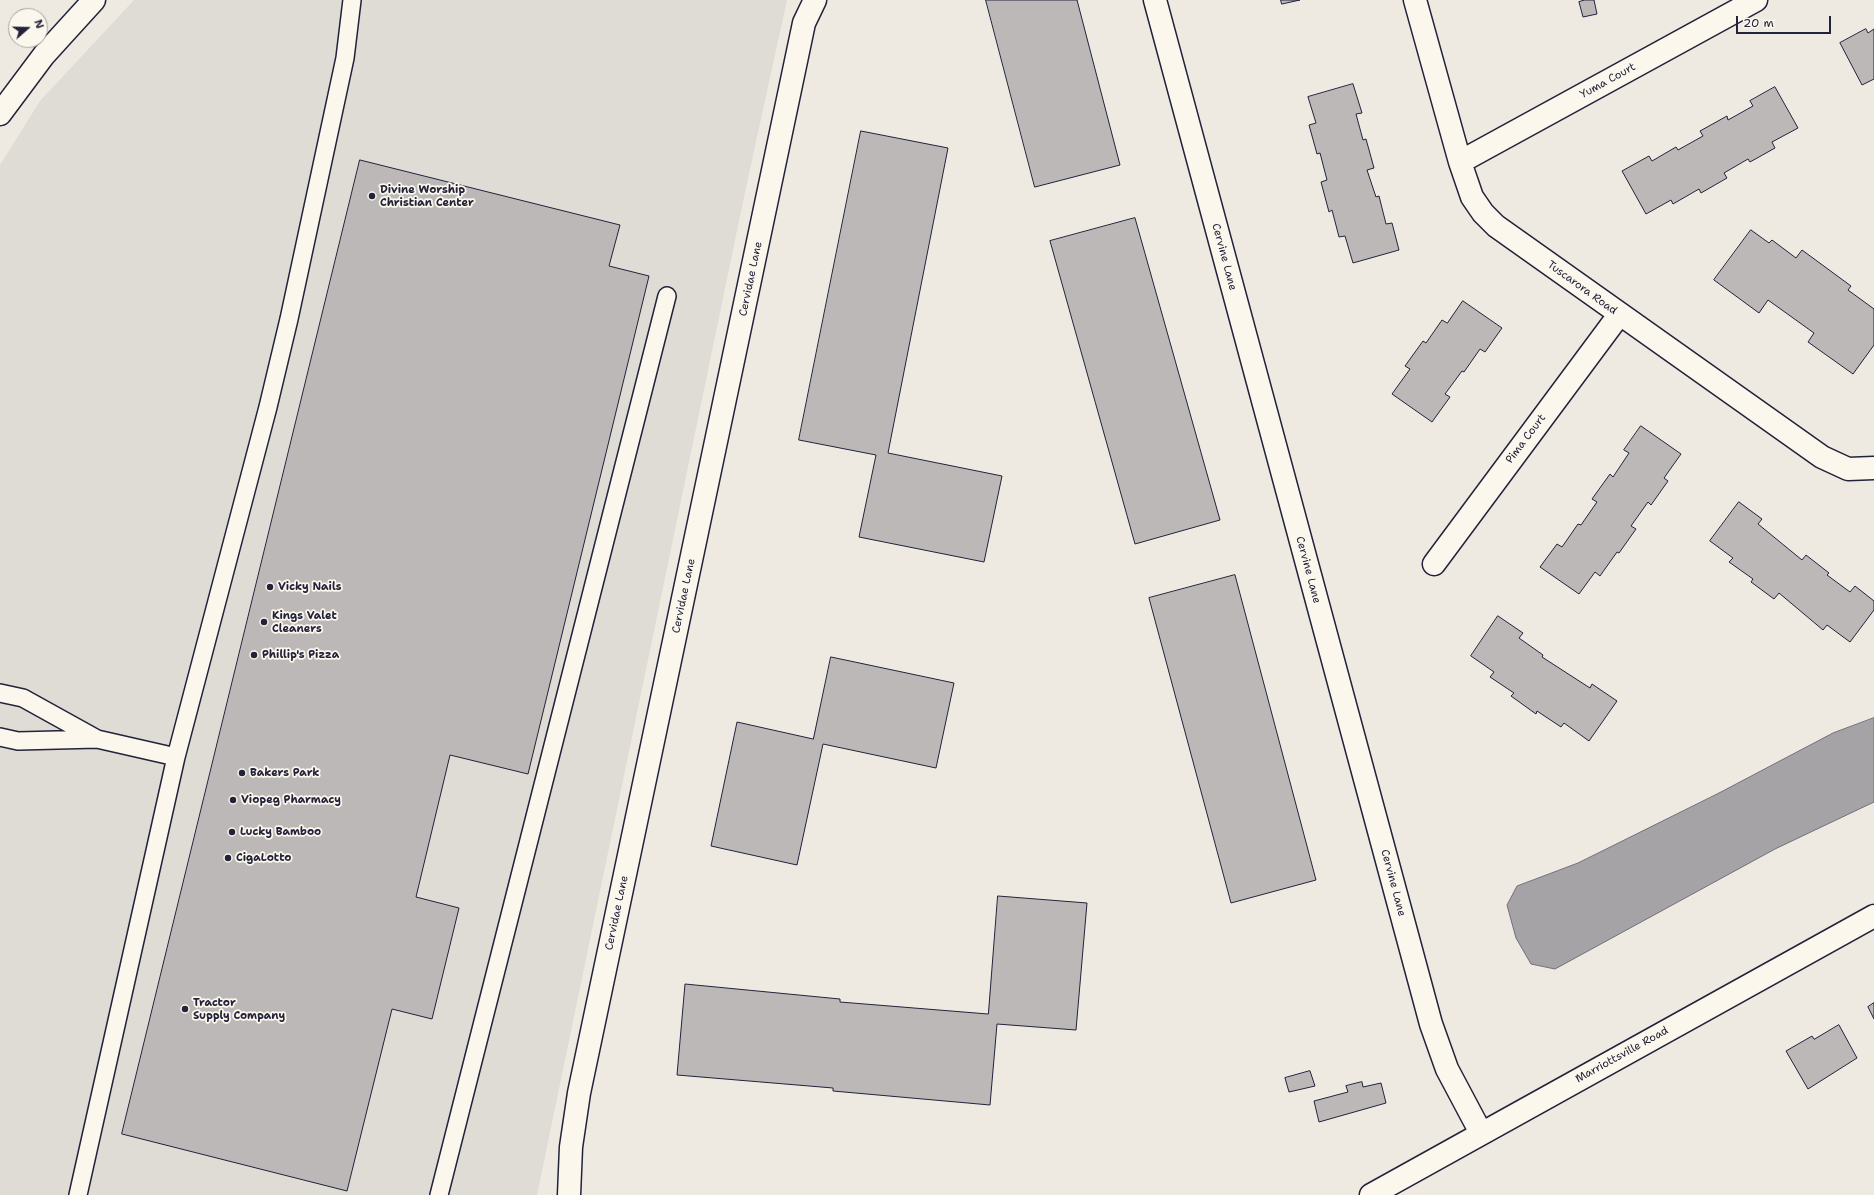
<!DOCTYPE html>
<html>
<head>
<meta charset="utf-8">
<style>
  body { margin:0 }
  #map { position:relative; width:1874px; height:1195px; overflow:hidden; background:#eeeae2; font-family:"Shantell Sans",sans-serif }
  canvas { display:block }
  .north { position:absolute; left:8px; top:8px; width:40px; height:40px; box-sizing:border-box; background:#fbf7ec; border:1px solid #a4a2a5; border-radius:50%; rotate:70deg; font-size:11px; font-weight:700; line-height:16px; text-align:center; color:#22223b }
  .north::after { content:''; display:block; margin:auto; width:14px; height:18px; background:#22223b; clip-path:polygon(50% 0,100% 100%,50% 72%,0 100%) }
  .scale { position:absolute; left:1736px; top:16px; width:95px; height:18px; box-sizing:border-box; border:2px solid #22223b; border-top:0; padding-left:5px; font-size:12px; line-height:14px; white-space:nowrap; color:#22223b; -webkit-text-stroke:3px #fbf7ec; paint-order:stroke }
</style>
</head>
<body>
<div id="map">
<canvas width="1874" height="1195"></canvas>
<div class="north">N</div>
<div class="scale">20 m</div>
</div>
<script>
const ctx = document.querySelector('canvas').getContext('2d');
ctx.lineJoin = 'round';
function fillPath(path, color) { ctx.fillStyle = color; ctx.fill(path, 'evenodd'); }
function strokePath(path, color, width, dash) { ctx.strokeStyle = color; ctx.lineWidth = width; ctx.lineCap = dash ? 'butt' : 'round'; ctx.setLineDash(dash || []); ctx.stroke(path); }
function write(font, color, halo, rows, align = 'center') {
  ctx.font = font + ' "Shantell Sans",sans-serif'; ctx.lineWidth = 3.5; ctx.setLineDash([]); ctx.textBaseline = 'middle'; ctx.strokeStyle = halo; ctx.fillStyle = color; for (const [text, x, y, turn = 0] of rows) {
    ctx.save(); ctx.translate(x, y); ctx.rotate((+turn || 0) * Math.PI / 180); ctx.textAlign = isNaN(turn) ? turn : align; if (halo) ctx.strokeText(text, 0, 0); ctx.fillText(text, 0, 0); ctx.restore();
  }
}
const built = new Path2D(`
  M134 0H787L745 192 537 1195H0V165L40 101Z`);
const water = new Path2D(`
  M1874 718V802L1775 849 1555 969 1531 964 1516 938 1507 905 1517 886 1578 863 1719 793 1833 733Z`);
const building = new Path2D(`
  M986 0H1077L1120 165 1035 187Z
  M1281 0H1300L1282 4Z
  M1585 0H1594L1597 14 1583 17 1579 2Z
  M1866 29 1868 33 1874 29V79L1862 85 1840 43Z
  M1353 84 1362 113 1356 114 1363 140 1366 139 1374 168 1367 170 1376 197 1379 196 1386 224 1392 223 1399 250 1353 263 1345 236 1339 237 1332 210 1329 212 1321 182 1327 180 1320 153 1317 154 1309 125 1316 123 1308 97Z
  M1775 87 1798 128 1772 142 1775 148 1750 162 1748 159 1724 173 1727 178 1701 193 1699 189 1673 204 1671 200 1646 214 1622 171 1649 156 1652 161 1676 147 1678 150 1703 136 1700 131 1727 116 1728 120 1753 106 1750 101Z
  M861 131 948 148 888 453 1002 476 984 562 859 537 876 455 799 440Z
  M360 160 620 225 609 266 649 276 528 774 450 755 416 897 459 908 432 1019 392 1009 347 1191 122 1134Z
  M1135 218 1220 520 1135 544 1050 241Z
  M1751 230 1769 243 1772 240 1796 258 1802 250 1851 286 1848 290 1874 309V345L1853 374 1808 342 1814 333 1768 300 1759 313 1714 280Z
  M1463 301 1502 328 1485 352 1480 349 1464 372 1462 371 1445 394 1450 397 1432 422 1392 394 1410 369 1405 366 1423 341 1426 343 1442 320 1447 323Z
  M1641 426 1681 454 1664 478 1668 481 1651 505 1648 502 1631 526 1636 529 1619 553 1617 552 1600 576 1595 572 1579 594 1540 567 1557 544 1562 547 1578 524 1581 525 1597 502 1592 499 1610 474 1613 477 1629 453 1624 450Z
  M1739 502 1762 519 1758 524 1802 560 1806 555 1829 573 1827 575 1850 592 1855 586 1874 601V610L1850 642 1827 625 1823 630 1779 593 1774 599 1751 582 1753 579 1729 562 1733 558 1710 541Z
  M1235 575 1316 880 1231 903 1149 598Z
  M1498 616 1523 633 1519 638 1543 655 1542 657 1590 688 1592 684 1617 701 1589 741 1564 723 1561 727 1537 711 1536 714 1511 696 1514 693 1490 677 1494 672 1471 656Z
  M831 657 954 683 936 768 823 744 797 865 711 846 737 722 813 739Z
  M998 896 1087 903 1076 1030 997 1024 990 1105 833 1091V1088L677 1075 685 984 840 999V1002L988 1014Z
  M1874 1003V1019L1868 1007Z
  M1839 1025 1857 1058 1808 1089 1786 1051 1812 1036 1814 1039Z
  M1310 1071 1315 1086 1289 1092 1285 1078Z
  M1362 1082 1363 1087 1381 1083 1386 1103 1319 1122 1314 1101 1348 1092 1346 1086Z`);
const lane = new Path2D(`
  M0 693 23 698 97 739
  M0 737 18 741 97 739 176 757
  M78 1195 176 757 268 407 289 319 345 58 352 0
  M439 1195 667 296`);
const street = new Path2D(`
  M1155 0 1431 1024 1447 1069 1481 1133
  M1415 0 1460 162 1472 197 1483 213 1496 226 1822 457 1848 469 1874 468
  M1460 162 1756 0
  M1434 564 1619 315
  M569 1195 571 1147 579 1093 804 23 815 0`);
const secondary = new Path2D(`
  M1371 1195 1874 916`);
const primary = new Path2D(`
  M0 114 44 55 94 0`);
const markers = [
  [372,196,4,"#22223b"],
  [270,587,4,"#22223b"],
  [264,622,4,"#22223b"],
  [254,655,4,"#22223b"],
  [242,773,4,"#22223b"],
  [233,800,4,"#22223b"],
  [232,832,4,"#22223b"],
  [228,858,4,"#22223b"],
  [185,1009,4,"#22223b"]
];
const streetNames = [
  ["Yuma Court",1608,81,-29],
  ["Cervine Lane",1224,257,75],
  ["Cervidae Lane",751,279,-78],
  ["Tuscarora Road",1582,288,36],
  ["Pima Court",1526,439,-53],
  ["Cervine Lane",1308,570,75],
  ["Cervidae Lane",684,596,-78],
  ["Cervine Lane",1393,883,75],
  ["Cervidae Lane",617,913,-78],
  ["Marriottsville Road",1622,1055,-29]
];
const poiNames = [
  ["Divine Worship",380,190],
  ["Christian Center",380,203],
  ["Vicky Nails",278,587],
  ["Kings Valet",272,616],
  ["Cleaners",272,629],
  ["Phillip's Pizza",262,655],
  ["Bakers Park",250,773],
  ["Viopeg Pharmacy",241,800],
  ["Lucky Bamboo",240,832],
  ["CigaLotto",236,858],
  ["Tractor",193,1003],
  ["Supply Company",193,1016]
];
fillPath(built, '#dfdbd5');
fillPath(water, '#a6a3a7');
strokePath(water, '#716f7c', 1);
fillPath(building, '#bcb8b8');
strokePath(building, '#22223b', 1);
strokePath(lane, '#22223b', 20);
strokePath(street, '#22223b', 25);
strokePath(secondary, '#22223b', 25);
strokePath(primary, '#22223b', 25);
strokePath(lane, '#fbf7ec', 17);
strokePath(street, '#fbf7ec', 22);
strokePath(secondary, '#fbf7ec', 22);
strokePath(primary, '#fbf7ec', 22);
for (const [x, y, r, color] of markers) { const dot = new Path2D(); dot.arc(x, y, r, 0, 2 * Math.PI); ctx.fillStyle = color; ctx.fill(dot); strokePath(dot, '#fbf7ec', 1.5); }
write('11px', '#22223b', '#fbf7ec', streetNames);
write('bold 11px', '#22223b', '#fbf7ec', poiNames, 'left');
</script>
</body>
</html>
